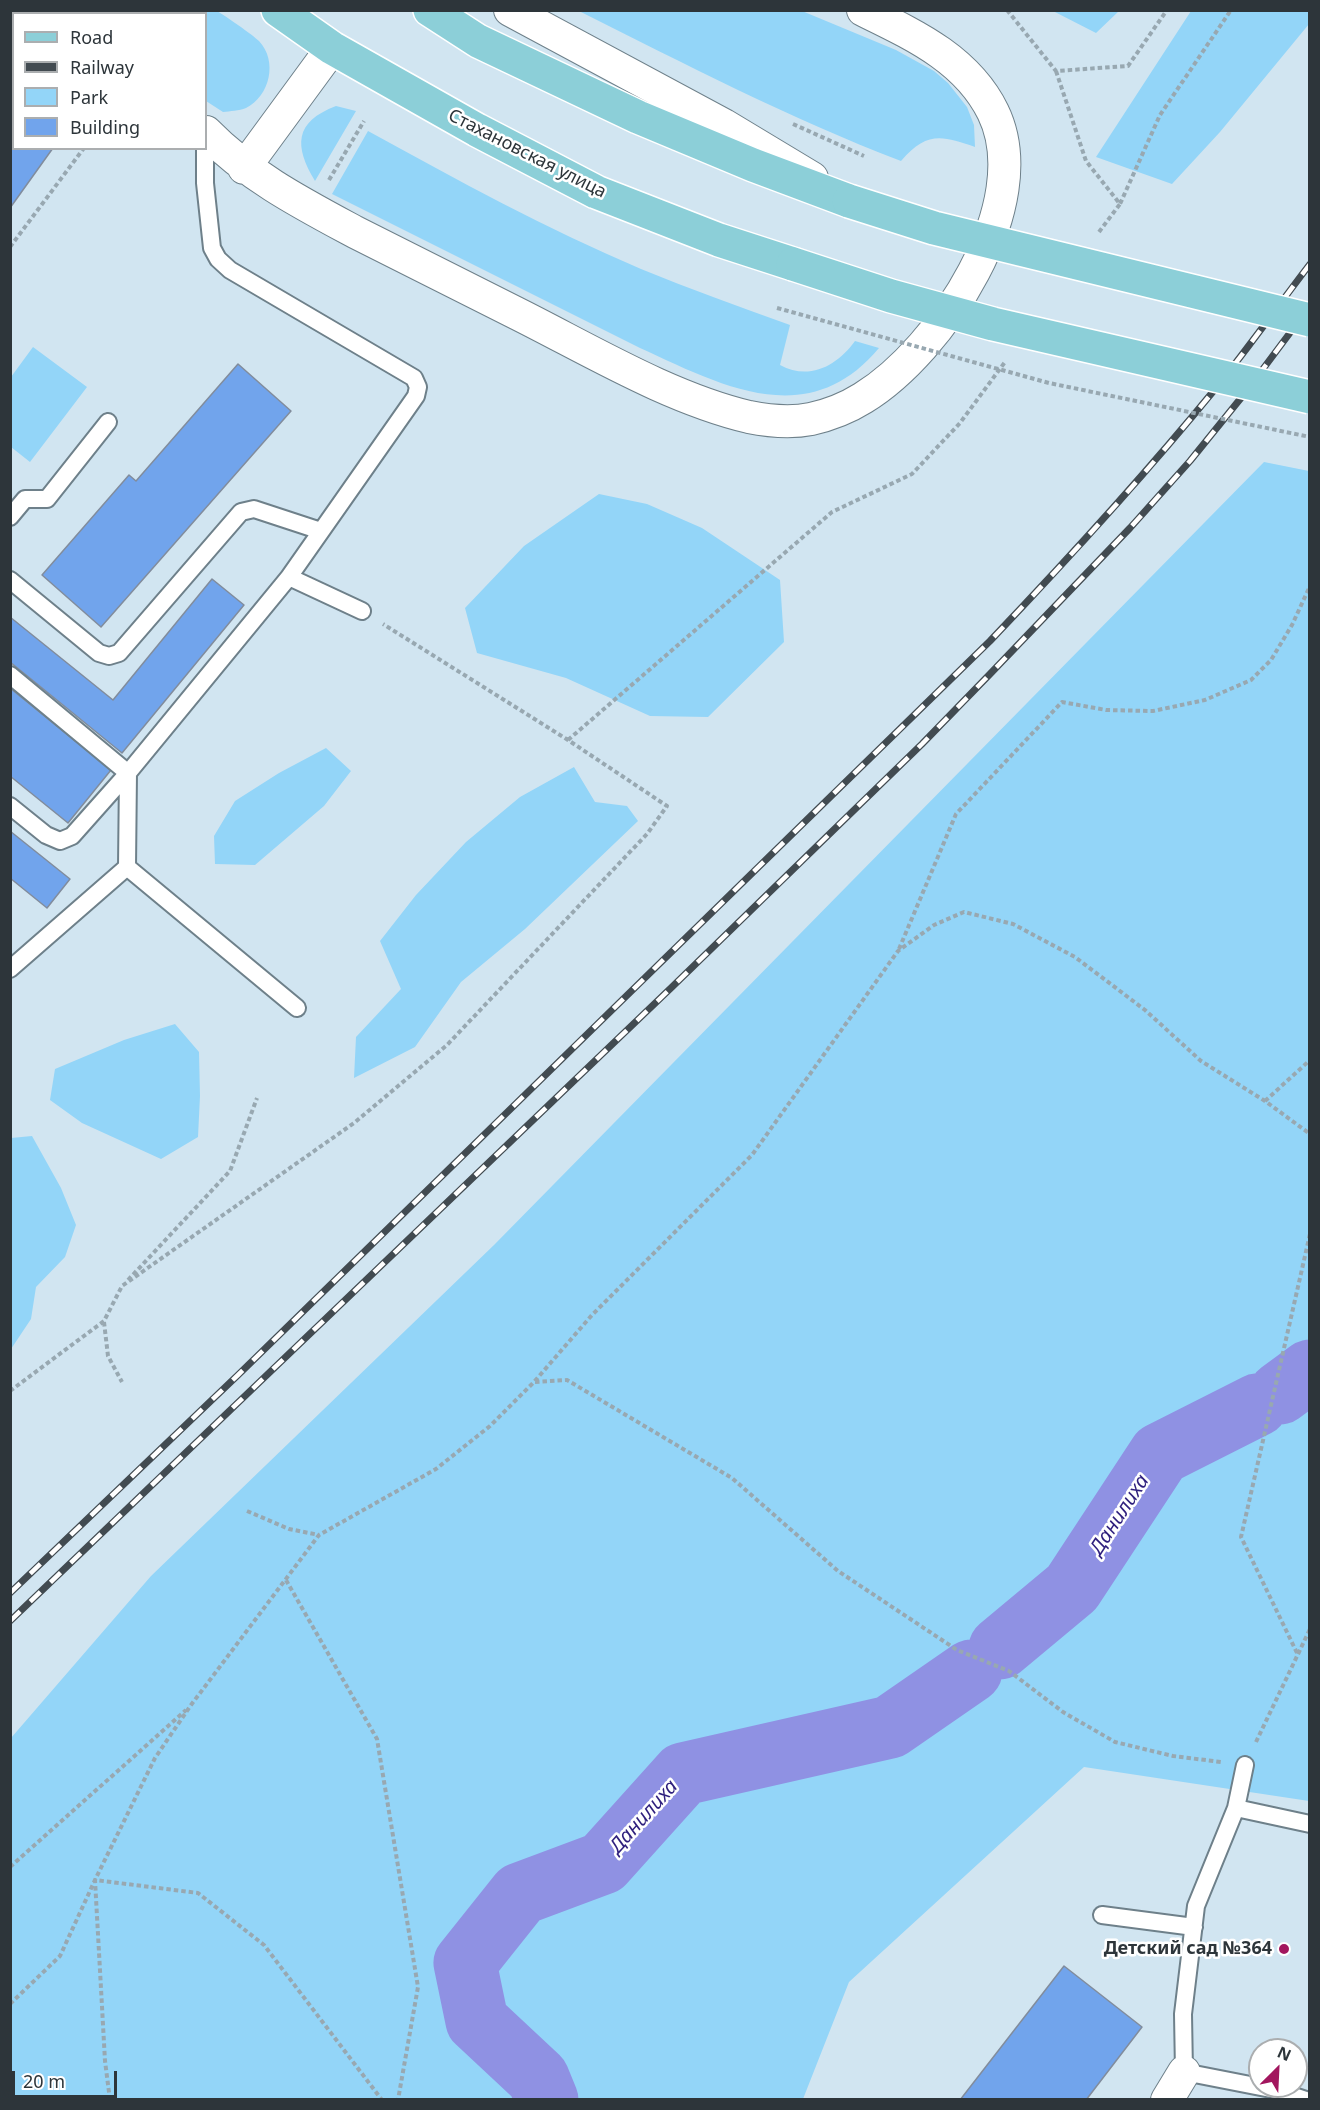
<!DOCTYPE html>
<html>
<head>
<meta charset="utf-8">
<style>
  body { margin:0 }
  #map { position:relative; width:1320px; height:2110px; overflow:hidden; background:#d1e5f1; font-family:"Noto Sans",sans-serif }
  canvas { display:block }
  .frame { position:absolute; inset:0; border:12px solid #2d353a; pointer-events:none }
  .legend { position:absolute; left:12px; top:12px; width:195px; height:138px; box-sizing:border-box; background:#fff; border:2px solid #abaeb0; margin:0; padding:8px 10px; list-style:none; font-size:18px; color:#2d353a }
  .legend li { display:flex; align-items:center; gap:12px; height:30px }
  .legend b { width:30px; border:2px solid #abaeb0 }
  .north { position:absolute; left:1248px; top:2038px; width:60px; height:60px; box-sizing:border-box; background:#fff; border:2px solid #abaeb0; border-radius:50%; rotate:24deg; font-size:16px; font-weight:700; line-height:24px; text-align:center; color:#2d353a }
  .north::after { content:''; display:block; margin:auto; width:21px; height:27px; background:#a2165e; clip-path:polygon(50% 0,100% 100%,50% 72%,0 100%) }
  .scale { position:absolute; left:12px; top:2071px; width:105px; height:27px; box-sizing:border-box; border:3px solid #2d353a; border-top:0; padding-left:8px; font-size:18px; line-height:21px; white-space:nowrap; color:#2d353a; -webkit-text-stroke:4px #fff; paint-order:stroke }
</style>
</head>
<body>
<div id="map">
<canvas width="1320" height="2110"></canvas>
<div class="frame"></div>
<ul class="legend">
<li><b style="height:8px;background:#8ccfd8"></b>Road</li>
<li><b style="height:8px;background:#424b51"></b>Railway</li>
<li><b style="height:16px;background:#93d5f8"></b>Park</li>
<li><b style="height:16px;background:#71a4ec"></b>Building</li>
</ul>
<div class="north">N</div>
<div class="scale">20 m</div>
</div>
<script>
const ctx = document.querySelector('canvas').getContext('2d');
ctx.lineJoin = 'round';
function fillPath(path, color) { ctx.fillStyle = color; ctx.fill(path, 'evenodd'); }
function strokePath(path, color, width, dash) { ctx.strokeStyle = color; ctx.lineWidth = width; ctx.lineCap = dash ? 'butt' : 'round'; ctx.setLineDash(dash || []); ctx.stroke(path); }
function write(font, color, halo, rows, align = 'center') {
  ctx.font = font + ' "Noto Sans",sans-serif'; ctx.lineWidth = 5; ctx.setLineDash([]); ctx.textBaseline = 'middle'; ctx.strokeStyle = halo; ctx.fillStyle = color; for (const [text, x, y, turn = 0] of rows) {
    ctx.save(); ctx.translate(x, y); ctx.rotate((+turn || 0) * Math.PI / 180); ctx.textAlign = isNaN(turn) ? turn : align; if (halo) ctx.strokeText(text, 0, 0); ctx.fillText(text, 0, 0); ctx.restore();
  }
}
const green = new Path2D(`
  M124 11C140 10 207 7 217 11 224 15 253 35 259 41 278 61 270 96 246 108 239 111 230 111 223 112L206 101V14H127Z
  M579 11H802L896 50 934 71 948 83 967 107 974 125 975 147C941 135 926 132 901 161 791 119 685 64 579 11Z
  M1053 11 1119 10V11L1096 33Z
  M1191 11H1309V24L1220 132 1172 184 1096 157Z
  M336 106 356 111 315 181C294 146 294 122 336 106Z
  M368 131C457 180 547 229 641 269 690 289 740 307 790 325L780 365C809 381 837 366 855 341L879 348C808 433 721 385 640 348L332 194Z
  M33 347 87 387 30 462 11 447V377Z
  M1264 462 1309 471V1801L1084 1767 849 1982 803 2099 11 2100V1738L151 1576 494 1245Z
  M599 494 647 504 702 528 780 580 784 642 708 717 650 716 566 678 477 653 465 608 524 546Z
  M326 748 351 771 324 806 255 865 215 864 214 836 235 801 279 773Z
  M574 767 595 802 627 806 638 821 525 929 461 982 415 1047 354 1078 356 1037 401 989 380 941 416 895 466 842 520 797Z
  M175 1024 199 1052 200 1096 198 1137 161 1159 82 1123 50 1100 55 1069 124 1040Z
  M32 1136 61 1188 76 1225 65 1257 36 1287 31 1319 11 1349V1138Z`);
const river = new Path2D(`
  M1280 1393 1310 1371
  M1000 1648 1072 1588 1160 1454 1257 1405
  M547 2100 538 2078 477 2021 465 1963 520 1894 603 1863 683 1774 890 1727 971 1671`);
const building = new Path2D(`
  M10 96 14 99V148H53L10 208Z
  M238 364 291 411 101 627 42 575 129 475 136 481Z
  M212 579 244 605 122 753 10 662V617L113 700Z
  M10 688 111 770 68 823 10 776Z
  M10 831 70 879 47 908 10 878Z
  M1064 1966 1142 2027 1086 2100H960Z`);
const path = new Path2D(`
  M1007 10 1056 71 1128 66 1167 10
  M1056 71 1086 161 1120 204 1160 115 1231 10
  M793 124 864 156
  M329 180 364 121
  M1099 232 1120 204
  M10 247 84 148
  M568 740 832 512 912 474 960 423 1005 362
  M899 949 956 814 1062 702 1106 710 1153 711 1205 700 1251 680 1271 660 1292 625 1310 586
  M1265 1101 1310 1060
  M128 1280 230 1171 257 1098
  M104 1322 108 1356 122 1382
  M535 1382 567 1380 732 1478 838 1571 957 1650 1009 1671 1063 1712 1115 1742 1173 1756 1221 1762
  M10 1391 104 1321 122 1286 354 1123 447 1045 647 834 667 806 568 740 383 624
  M247 1511 289 1529 319 1535
  M286 1580 377 1739 418 1987 398 2100
  M1297 1653 1241 1537 1310 1234
  M1256 1742 1310 1629
  M10 1867 186 1710
  M10 2004 60 1956 95 1880 155 1758 191 1705 319 1535 436 1469 490 1426 534 1382 592 1315 752 1155 898 951 934 925 964 912 1013 924 1075 957 1145 1010 1201 1061 1265 1101 1310 1134
  M110 2100 105 2061 95 1880 198 1893 264 1945 382 2100`);
const lane = new Path2D(`
  M205 148V183L212 248 218 259 230 270 414 378 418 387 416 396 289 577 362 611
  M10 517 25 499H47L108 422
  M10 580 99 653 109 656 119 653 241 512 254 509 321 531
  M10 675 128 773 127 867 10 969
  M10 806 46 835 60 841 72 836 128 773 289 577
  M127 867 297 1008
  M1245 1765 1236 1808 1196 1906 1183 2014 1184 2072 1276 2090 1306 2100
  M1236 1808 1310 1824
  M1102 1915 1194 1927`);
const street = new Path2D(`
  M97 10 100 14
  M510 10 724 125 812 178
  M206 132C249 176 301 203 355 232 409 259 463 286 516 313 590 350 669 398 749 417 769 421 791 423 811 419 829 415 847 408 863 398 940 351 1038 204 993 112 967 59 914 35 863 10
  M244 168 332 48
  M1167 2100 1184 2072`);
const primary = new Path2D(`
  M278 10 332 48 477 130 596 192 719 240 793 264
  M430 10 478 41 638 117 753 165 849 201`);
const rail = new Path2D(`
  M10 1593 238 1375 990 641C1068 559 1144 476 1216 388 1248 348 1278 306 1310 264
  M10 1621 672 987 922 744 990 674 1130 528 1190 461 1245 393 1310 306`);
const pathBridge = new Path2D(`
  M777 308 1049 383 1310 437`);
const primaryBridge = new Path2D(`
  M849 201 934 228 1310 320
  M793 264 891 296 993 324 1310 397`);
const markers = [
  [1284,1949,6,"#a2165e"]
];
const streetNames = [
  ["Стахановская улица",527,154,27]
];
const poiNames = [
  ["Детский сад №364",1272,1949]
];
const waterNames = [
  ["Данилиха",1120,1515,-57],
  ["Данилиха",644,1817,-48]
];
fillPath(green, '#93d5f8');
strokePath(river, '#8f91e3', 63);
fillPath(building, '#71a4ec');
strokePath(building, '#818c9c', 1.5);
strokePath(lane, '#6e808a', 20);
strokePath(street, '#6e808a', 34);
strokePath(primary, '#fff', 36);
strokePath(path, '#98a8b1', 4, [4.5, 3]);
strokePath(lane, '#fff', 16);
strokePath(street, '#fff', 32);
strokePath(primary, '#8ccfd8', 33);
strokePath(rail, '#424b51', 7);
strokePath(rail, '#fff', 4.5, [14]);
strokePath(primaryBridge, '#fff', 36, []);
strokePath(pathBridge, '#98a8b1', 4, [4.5, 3]);
strokePath(primaryBridge, '#8ccfd8', 33);
for (const [x, y, r, color] of markers) { const dot = new Path2D(); dot.arc(x, y, r, 0, 2 * Math.PI); ctx.fillStyle = color; ctx.fill(dot); strokePath(dot, '#fff', 2); }
write('18px', '#2d353a', '#fff', streetNames);
write('bold 18px', '#2d353a', '#fff', poiNames, 'right');
write('italic 20px', '#2e1f7d', '#fff', waterNames);
</script>
</body>
</html>
